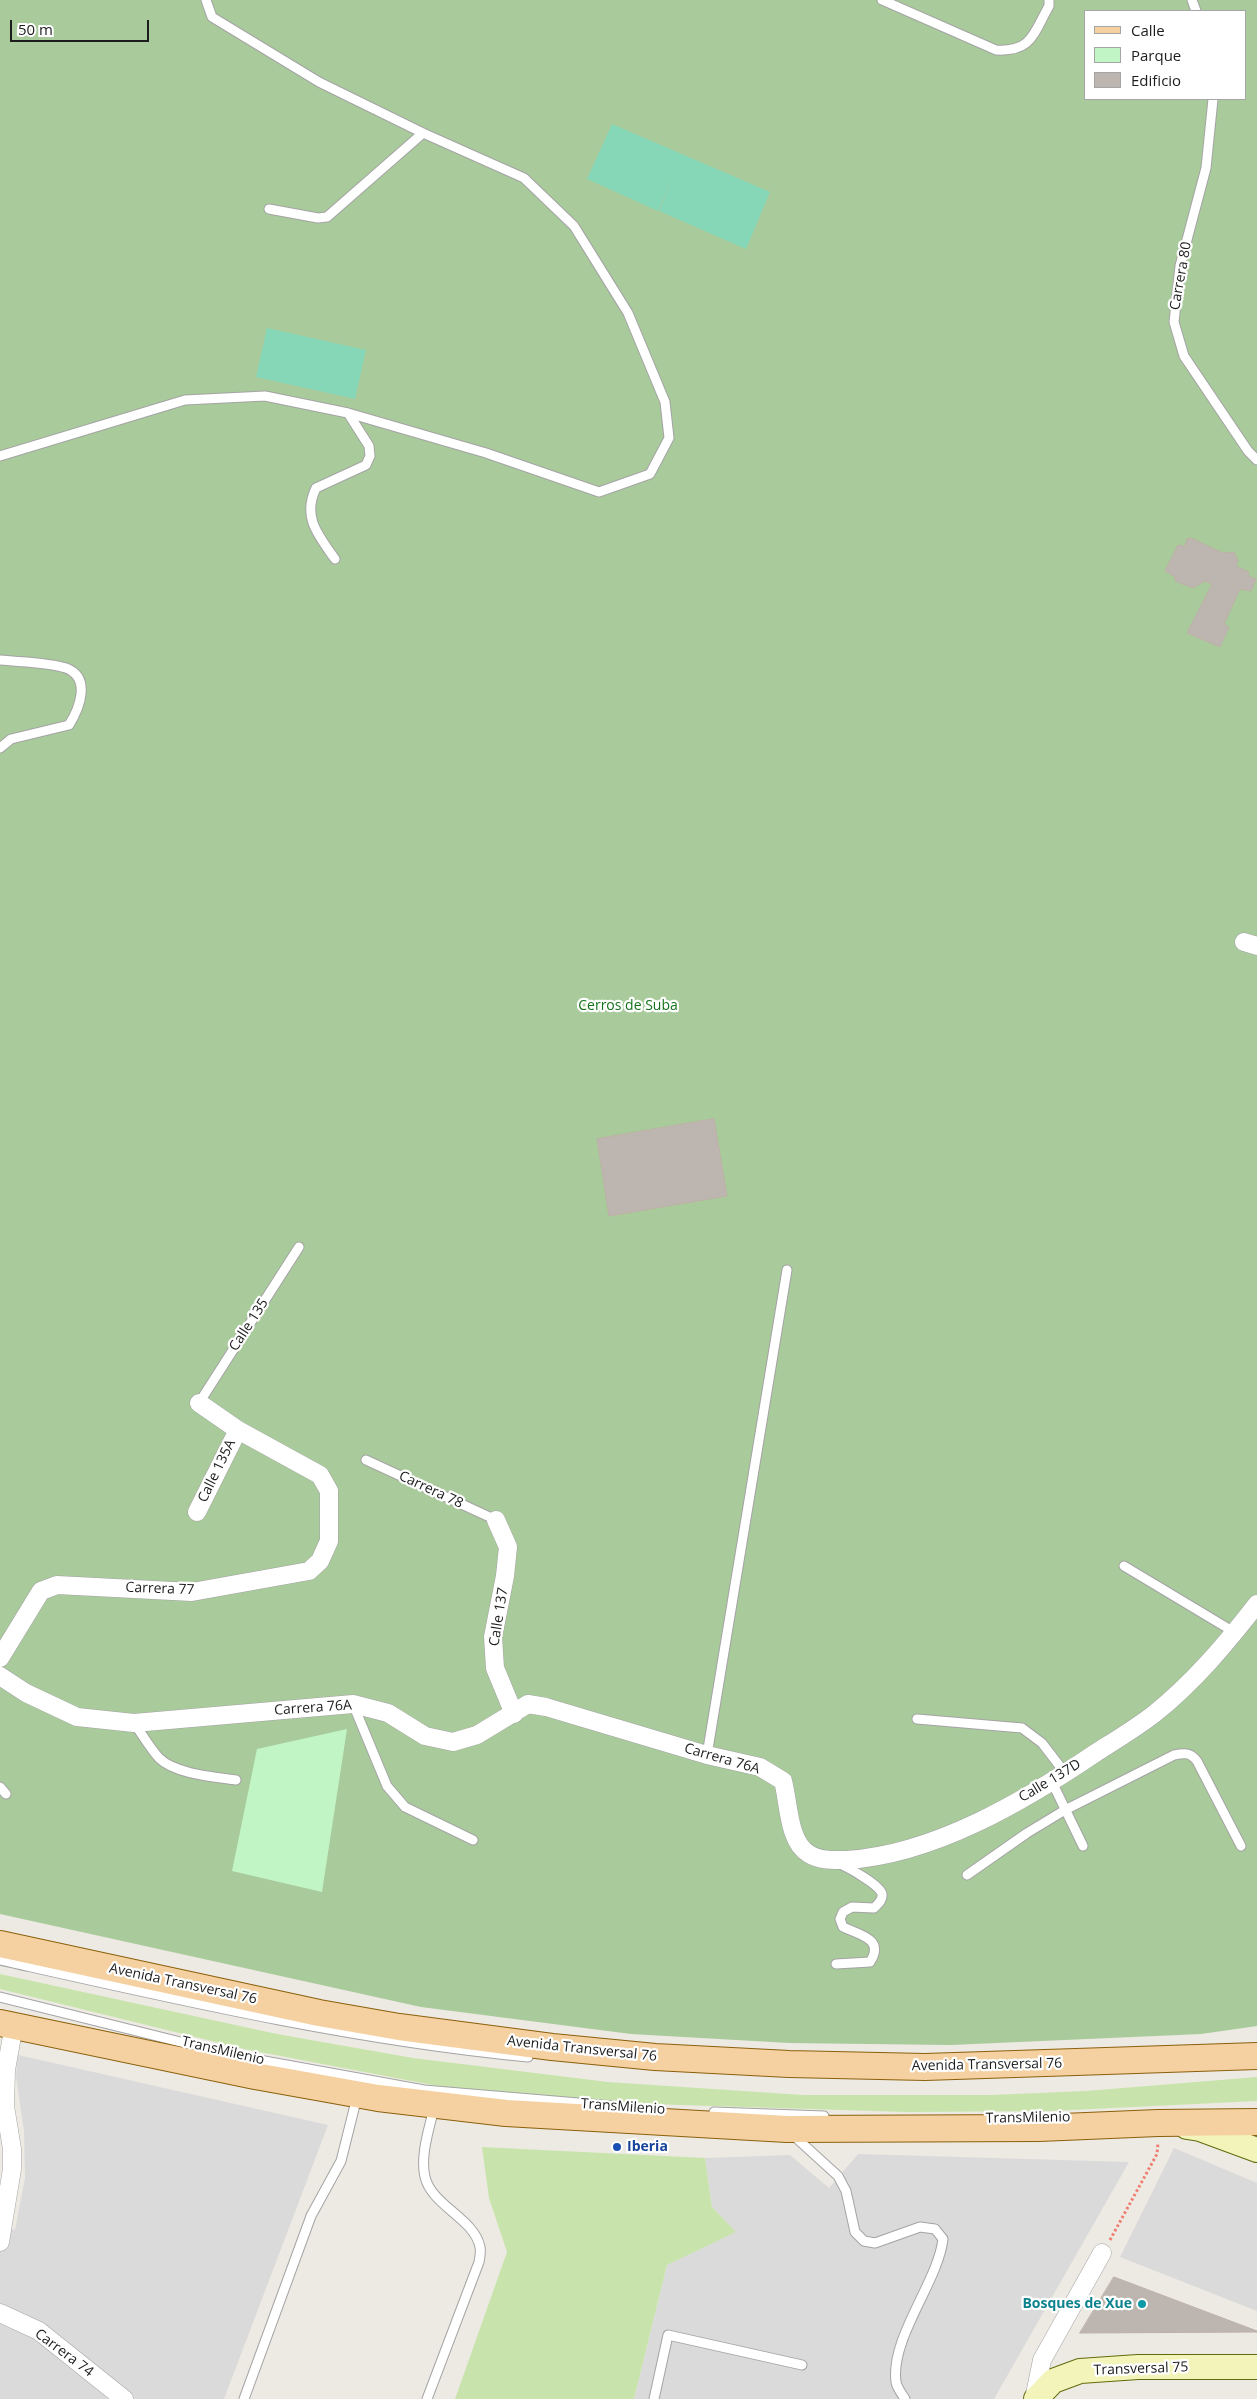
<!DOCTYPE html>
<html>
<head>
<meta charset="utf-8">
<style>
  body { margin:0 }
  #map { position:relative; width:1257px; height:2399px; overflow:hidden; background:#edeae3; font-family:"Open Sans",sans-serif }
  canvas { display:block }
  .legend { position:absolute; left:1084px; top:10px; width:162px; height:90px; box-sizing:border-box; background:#fff; border:1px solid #a5a5a5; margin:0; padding:6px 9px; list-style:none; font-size:15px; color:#1d1d1d }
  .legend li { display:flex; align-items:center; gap:10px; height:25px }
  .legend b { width:25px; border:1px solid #a5a5a5 }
  .scale { position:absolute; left:10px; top:20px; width:139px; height:22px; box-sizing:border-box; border:2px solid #1d1d1d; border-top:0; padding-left:6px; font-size:15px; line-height:18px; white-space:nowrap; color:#1d1d1d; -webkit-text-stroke:4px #fff; paint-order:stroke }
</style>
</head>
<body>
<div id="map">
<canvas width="1257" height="2399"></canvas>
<ul class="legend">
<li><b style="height:6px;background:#f5d0a1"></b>Calle</li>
<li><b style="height:14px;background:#c2f5c6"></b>Parque</li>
<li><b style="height:14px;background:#bdb6b0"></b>Edificio</li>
</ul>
<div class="scale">50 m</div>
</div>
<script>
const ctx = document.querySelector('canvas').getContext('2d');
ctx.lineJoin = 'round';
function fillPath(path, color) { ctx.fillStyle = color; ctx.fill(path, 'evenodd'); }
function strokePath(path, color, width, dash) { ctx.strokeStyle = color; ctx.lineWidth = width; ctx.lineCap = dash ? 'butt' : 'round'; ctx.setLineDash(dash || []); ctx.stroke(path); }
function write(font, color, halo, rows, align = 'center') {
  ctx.font = font + ' "Open Sans",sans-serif'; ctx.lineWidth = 4.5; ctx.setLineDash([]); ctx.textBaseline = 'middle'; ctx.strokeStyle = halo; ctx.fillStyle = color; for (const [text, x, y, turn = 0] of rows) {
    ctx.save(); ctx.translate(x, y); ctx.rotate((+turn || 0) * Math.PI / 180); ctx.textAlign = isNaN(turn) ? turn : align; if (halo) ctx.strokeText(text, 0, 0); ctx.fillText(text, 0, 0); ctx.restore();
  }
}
const residential = new Path2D(`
  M18 2055 328 2125 224 2399H0V2226L15 2230 25 2178 24 2131 16 2077Z
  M1174 2148 1257 2183V2311L1120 2257Z
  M858 2154 1129 2162 994 2399H634L667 2265 735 2232 712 2207 705 2158 790 2155 829 2188Z`);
const grass = new Path2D(`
  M0 1974 277 2034 413 2058 608 2082 803 2095H991L1086 2091 1257 2077V2101L1051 2111 906 2112 648 2104 448 2088 244 2049 0 1989Z
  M482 2147 705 2158 712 2207 736 2232 667 2265 634 2399H455L507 2252 489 2198Z`);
const forest = new Path2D(`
  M0 0H1257V2026L1201 2034 951 2045 789 2043 631 2034 421 2007 0 1914ZM1086 11H1246V99H1086Z`);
const park = new Path2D(`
  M347 1729 322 1892 232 1871 257 1749Z`);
const pitch = new Path2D(`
  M612 124 770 192 746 249 659 211 674 176 658 211 587 179Z
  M267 328 366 350 355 399 256 377Z`);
const building = new Path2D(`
  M1191 538 1223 553 1234 552 1238 561 1236 566 1249 572 1248 576 1256 579 1251 591 1240 589 1224 624 1229 627 1220 647 1187 633 1212 584 1205 581 1193 588 1175 581V577L1165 571 1178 545 1185 546 1187 539Z
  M714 1119 727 1196 609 1216 597 1139Z
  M1114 2277 1257 2331V2332L1080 2333Z`);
const path = new Path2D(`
  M1110 2240 1157 2154 1158 2143`);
const lane = new Path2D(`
  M882 0 996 50C1032 52 1033 34 1049 6V0
  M1192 0 1196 11
  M1213 99 1206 168 1180 266 1174 322 1184 356 1248 451 1257 460
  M269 209 318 218 327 217 423 133
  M0 456 185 400 265 396 348 413 486 453 599 492 650 474 669 438 665 402 628 313 574 226 524 178 423 133 319 82 212 17 206 0
  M335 559C318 535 302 517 316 488L366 465 370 456 369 446 348 413
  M0 660C19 662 48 662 66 668 92 678 79 709 69 725L11 739 0 748
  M199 1403 299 1247
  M366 1460 496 1520
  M1124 1566 1234 1632
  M353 1704 387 1786 405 1807 473 1840
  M917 1719 1022 1728 1042 1743 1065 1773
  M134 1723C142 1734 150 1748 159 1758 175 1774 215 1777 236 1780
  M707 1755 787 1270
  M1052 1782 1083 1846
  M0 1787 6 1794
  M967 1875 1027 1833 1065 1810 1174 1755C1184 1753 1190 1752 1197 1761L1241 1846
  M0 1960C174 1999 350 2040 528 2057
  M836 1964 870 1962C885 1939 860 1935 843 1927L840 1919 843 1912 852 1907 874 1908C878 1904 883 1900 882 1894 880 1885 849 1868 840 1864
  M0 1997 237 2056 424 2090 614 2106
  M714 2112 824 2116
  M793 2135 838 2176 846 2191 855 2232 864 2241 875 2243 920 2227 935 2229 943 2239C938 2282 890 2338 896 2382 897 2388 902 2394 905 2399
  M244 2399 311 2216 341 2161 357 2097
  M427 2399 479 2262C480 2257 481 2251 480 2247 474 2218 432 2206 425 2177 420 2156 429 2129 434 2108
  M654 2399 668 2335 802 2365`);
const street = new Path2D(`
  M1244 942 1257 946
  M197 1512 238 1430
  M496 1520 508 1547 505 1576 493 1637 495 1668 514 1714
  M0 1658 41 1591 57 1585 192 1592 309 1571 320 1561 329 1541V1491L320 1475 238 1430 199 1403
  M0 1676 26 1693 77 1717 134 1723 353 1704 388 1713 425 1736 453 1742 477 1735 528 1704 546 1707 707 1755 760 1767 783 1781C789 1803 788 1842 809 1854 820 1861 834 1860 846 1860 934 1855 1026 1800 1097 1752 1116 1740 1136 1728 1154 1714 1193 1683 1226 1644 1257 1604
  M0 2242 12 2169V2149L5 2106 6 2070 14 2025
  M0 2313 39 2331 124 2399
  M1034 2399 1042 2360 1102 2253`);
const secondary = new Path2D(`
  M1187 2127 1200 2129 1257 2150
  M1036 2399 1053 2381 1080 2371 1138 2367H1257`);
const primary = new Path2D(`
  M0 1944 319 2013 399 2027 552 2047 655 2057 789 2064 925 2067 1257 2056
  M0 2023 255 2076 378 2098 506 2113 787 2129 1039 2128 1158 2123 1257 2122`);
const markers = [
  [617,2147,5,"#1a4fb4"],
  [1142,2304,5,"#0f9aa8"]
];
const streetNames = [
  ["Carrera 80",1181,276,-80],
  ["Calle 135",249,1325,-57],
  ["Calle 135A",217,1471,-64],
  ["Carrera 78",431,1490,25],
  ["Carrera 77",160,1589,2],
  ["Calle 137",499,1617,-81],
  ["Carrera 76A",313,1708,-4],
  ["Carrera 76A",722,1759,16],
  ["Calle 137D",1050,1781,-31],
  ["Avenida Transversal 76",183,1984,12],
  ["Avenida Transversal 76",582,2049,6],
  ["TransMilenio",223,2051,13],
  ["Avenida Transversal 76",987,2065,-1],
  ["TransMilenio",623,2107,4],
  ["TransMilenio",1028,2118,-1],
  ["Carrera 74",64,2353,37],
  ["Transversal 75",1141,2369,-2]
];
const parkNames = [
  ["Cerros de Suba",628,1006]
];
const transitNames = [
  ["Iberia",627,2147]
];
const cultureNames = [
  ["Bosques de Xue",1132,2304]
];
fillPath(residential, '#dbdada');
fillPath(grass, '#c8e4ac');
fillPath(forest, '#a9ca9b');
fillPath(park, '#c2f5c6');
fillPath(pitch, '#86d7b7');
fillPath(building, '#bdb6b0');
strokePath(building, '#beb1a7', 1);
strokePath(lane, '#a4a4a4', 11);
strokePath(street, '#a4a4a4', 19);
strokePath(secondary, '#616b0c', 26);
strokePath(primary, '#8b600b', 28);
strokePath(path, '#ef7e72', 3, [2.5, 2.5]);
strokePath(lane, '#fff', 9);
strokePath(street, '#fff', 18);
strokePath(secondary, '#f2f4ba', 24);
strokePath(primary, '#f5d0a1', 26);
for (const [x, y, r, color] of markers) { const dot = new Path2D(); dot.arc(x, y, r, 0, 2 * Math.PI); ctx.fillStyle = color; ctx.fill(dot); strokePath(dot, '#fff', 2); }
write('14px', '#1d1d1d', '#fff', streetNames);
write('14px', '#13721a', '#fff', parkNames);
write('bold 14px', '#164399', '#fff', transitNames, 'left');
write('bold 14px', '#0d838f', '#fff', cultureNames, 'right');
</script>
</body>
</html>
